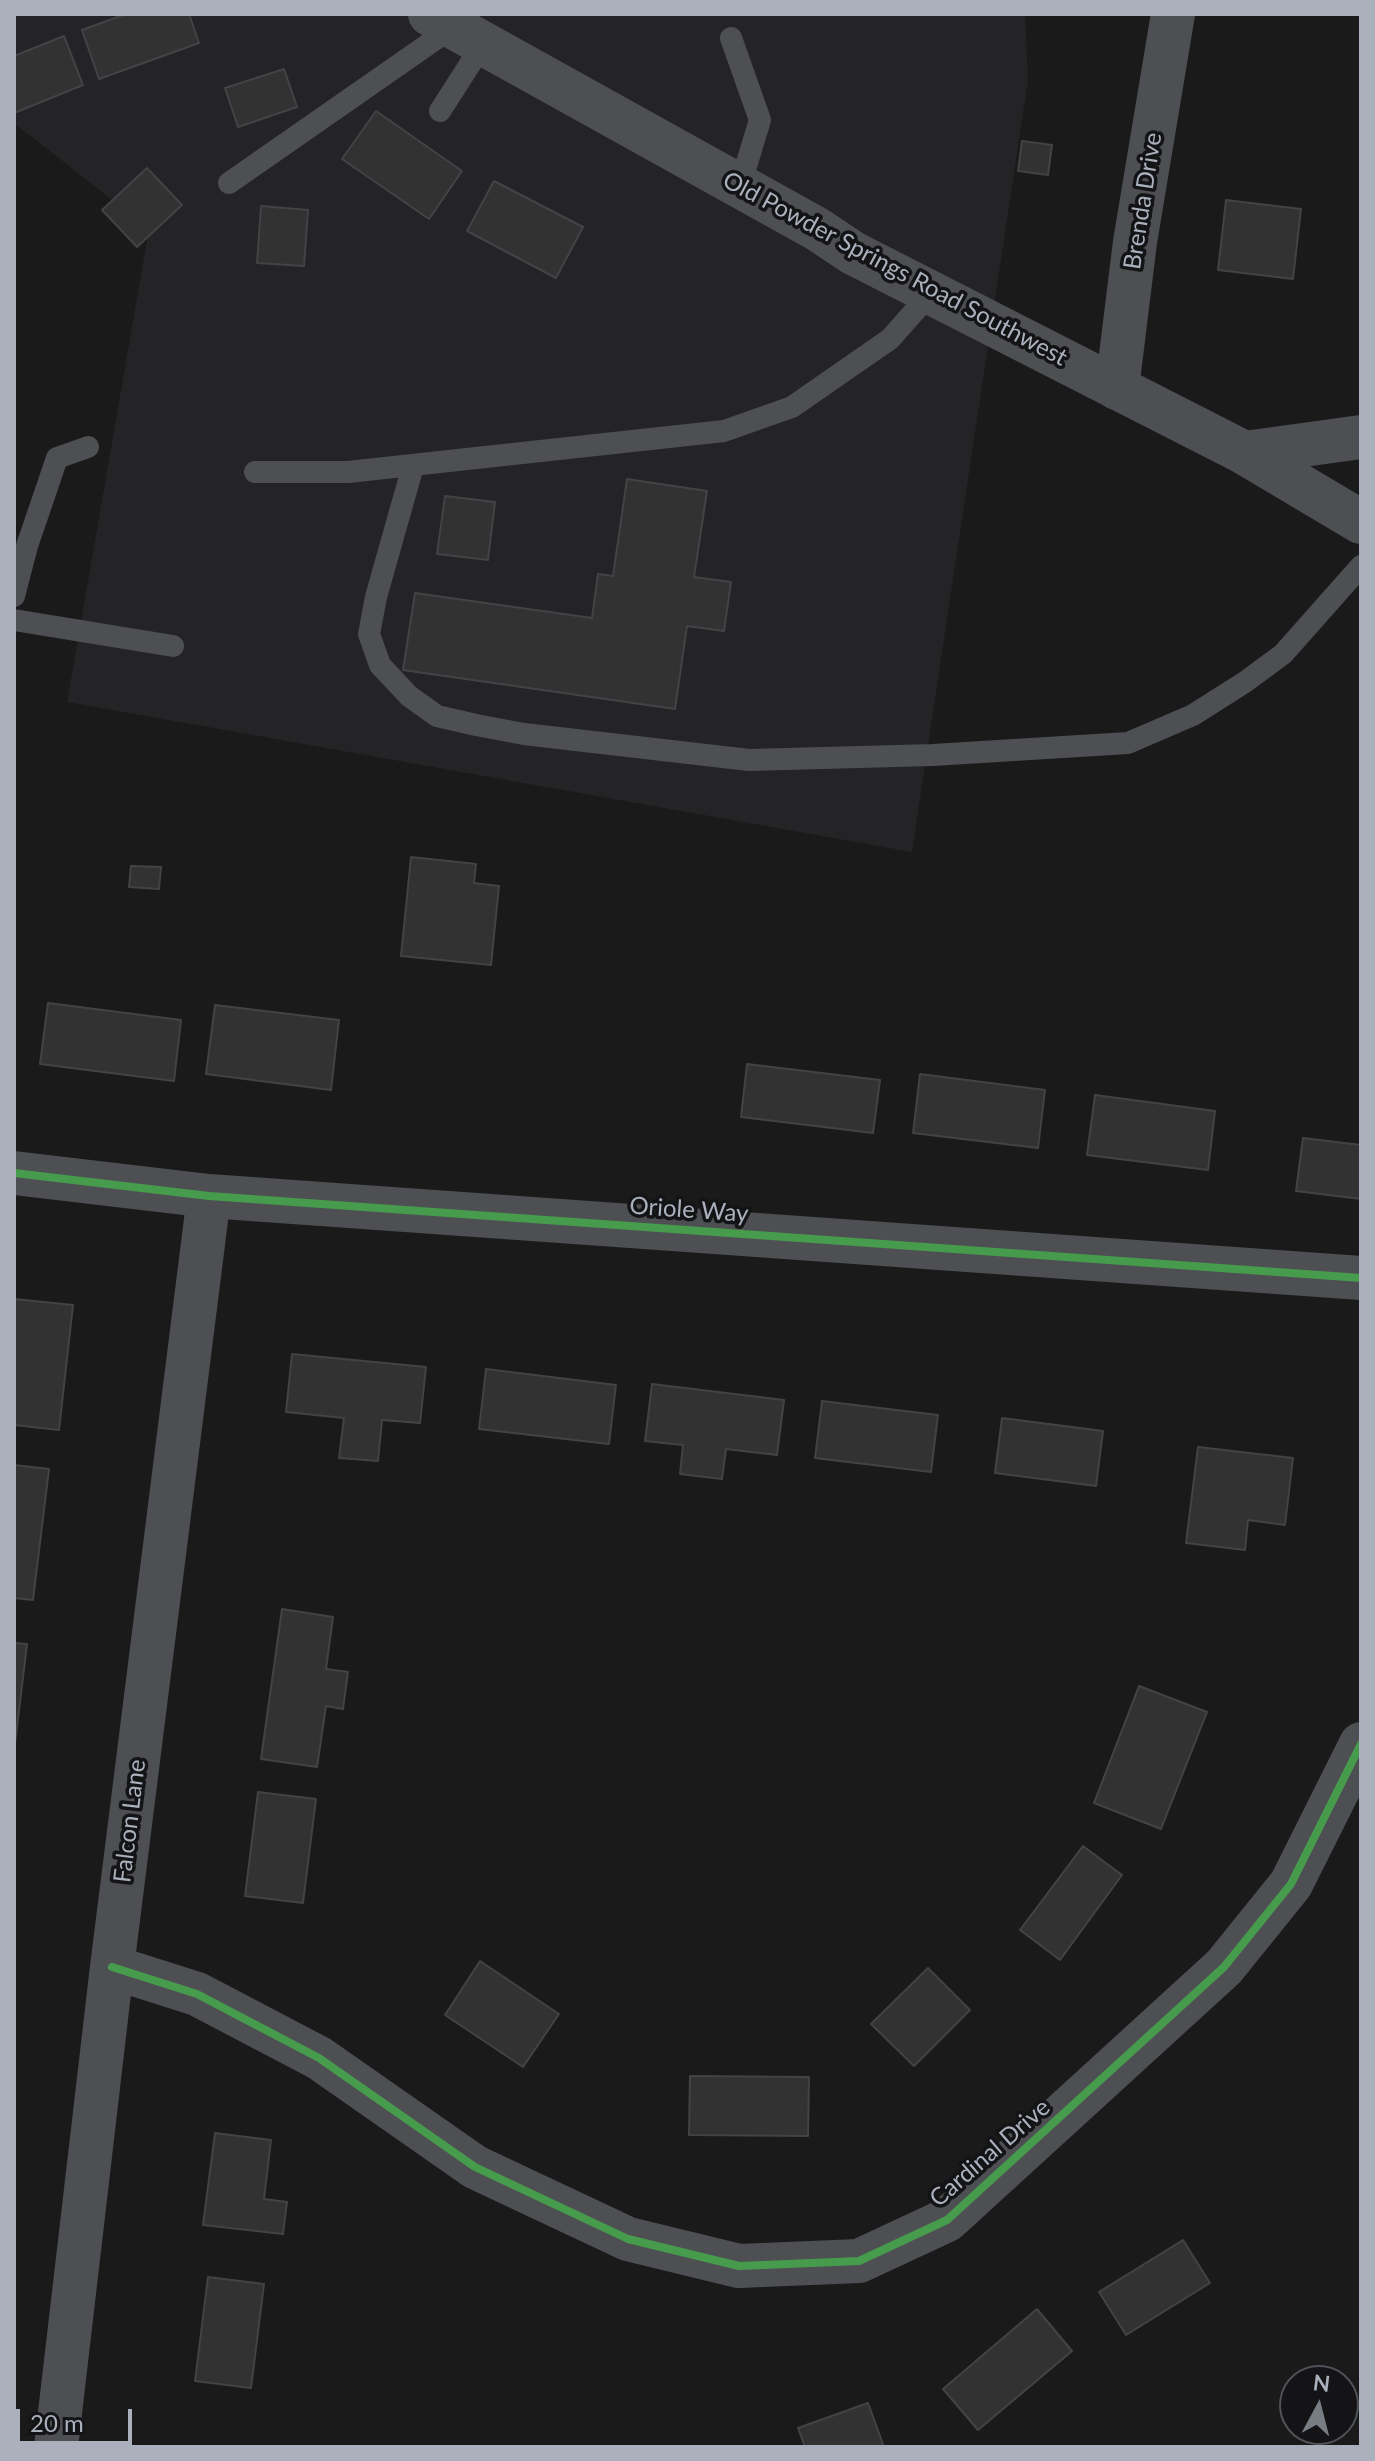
<!DOCTYPE html>
<html>
<head>
<meta charset="utf-8">
<style>
  body { margin:0 }
  #map { position:relative; width:1375px; height:2461px; overflow:hidden; background:#1a1a1a; font-family:Lato,sans-serif }
  canvas { display:block }
  .frame { position:absolute; inset:0; border:16px solid #aab0bc; pointer-events:none }
  .north { position:absolute; left:1279px; top:2365px; width:80px; height:80px; box-sizing:border-box; background:#141416; border:2px solid #505258; border-radius:50%; rotate:7deg; font-size:22px; font-weight:700; line-height:32px; text-align:center; color:#aab0bc }
  .north::after { content:''; display:block; margin:auto; width:28px; height:36px; background:#787c83; clip-path:polygon(50% 0,100% 100%,50% 72%,0 100%) }
  .scale { position:absolute; left:16px; top:2409px; width:116px; height:36px; box-sizing:border-box; border:4px solid #aab0bc; border-top:0; padding-left:10px; font-size:24px; line-height:28px; white-space:nowrap; color:#aab0bc; -webkit-text-stroke:6px #141416; paint-order:stroke }
</style>
</head>
<body>
<div id="map">
<canvas width="1375" height="2461"></canvas>
<div class="frame"></div>
<div class="north">N</div>
<div class="scale">20 m</div>
</div>
<script>
const ctx = document.querySelector('canvas').getContext('2d');
ctx.lineJoin = 'round';
function fillPath(path, color) { ctx.fillStyle = color; ctx.fill(path, 'evenodd'); }
function strokePath(path, color, width, dash) { ctx.strokeStyle = color; ctx.lineWidth = width; ctx.lineCap = dash ? 'butt' : 'round'; ctx.setLineDash(dash || []); ctx.stroke(path); }
function write(font, color, halo, rows, align = 'center') {
  ctx.font = font + ' Lato,sans-serif'; ctx.lineWidth = 7; ctx.setLineDash([]); ctx.textBaseline = 'middle'; ctx.strokeStyle = halo; ctx.fillStyle = color; for (const [text, x, y, turn = 0] of rows) {
    ctx.save(); ctx.translate(x, y); ctx.rotate((+turn || 0) * Math.PI / 180); ctx.textAlign = isNaN(turn) ? turn : align; if (halo) ctx.strokeText(text, 0, 0); ctx.fillText(text, 0, 0); ctx.restore();
  }
}
const built = new Path2D(`
  M14 14H1025L1028 80 912 852 67 702 149 229 14 123Z`);
const building = new Path2D(`
  M126 14H189L199 43 99 79 82 30Z
  M64 36 83 85 14 113V56Z
  M284 69 297 107 238 127 225 88Z
  M376 111 462 171 429 219 342 159Z
  M1022 141 1052 145 1048 175 1018 171Z
  M147 168 182 205 137 247 102 210Z
  M494 181 583 227 556 278 467 231Z
  M1226 200 1301 209 1293 279 1218 270Z
  M261 206 308 210 304 266 257 263Z
  M627 479 707 491 694 577 731 582 724 631 687 626 675 709 403 670 415 593 592 618 598 574 613 576Z
  M445 496 495 502 488 560 437 554Z
  M411 857 476 864 474 883 499 886 491 965 401 956Z
  M131 866 161 867 159 889 129 887Z
  M48 1003 181 1020 174 1081 40 1064Z
  M215 1005 339 1020 331 1090 206 1074Z
  M747 1064 880 1080 873 1133 741 1117Z
  M920 1074 1045 1090 1038 1148 913 1133Z
  M1095 1095 1215 1111 1208 1170 1087 1155Z
  M1303 1138 1361 1145V1199L1296 1191Z
  M14 1299 73 1305 59 1430 14 1425Z
  M292 1354 426 1367 420 1423 382 1420 378 1461 339 1458 344 1418 286 1412Z
  M486 1369 616 1385 609 1444 479 1429Z
  M652 1384 784 1400 777 1455 726 1449 722 1479 680 1474 683 1445 645 1441Z
  M822 1401 938 1415 931 1472 815 1458Z
  M1002 1418 1103 1431 1096 1486 995 1473Z
  M1198 1447 1293 1458 1285 1525 1248 1520 1245 1550 1186 1543Z
  M14 1465 49 1469 33 1600 14 1598Z
  M282 1609 333 1617 326 1669 348 1672 343 1709 326 1706 317 1767 261 1759Z
  M14 1643 27 1644 14 1752Z
  M1139 1686 1207 1712 1161 1829 1094 1803Z
  M258 1792 316 1799 303 1903 245 1896Z
  M1083 1846 1122 1875 1060 1960 1020 1930Z
  M480 1961 559 2014 523 2067 445 2015Z
  M928 1968 970 2010 914 2066 871 2024Z
  M690 2076 809 2077 808 2136 689 2135Z
  M215 2133 271 2140 264 2199 287 2202 283 2234 203 2225Z
  M1183 2240 1210 2283 1126 2335 1099 2292Z
  M208 2277 264 2284 251 2388 195 2381Z
  M1037 2309 1072 2351 978 2430 943 2389Z
  M868 2403 884 2447H805L798 2428Z`);
const service = new Path2D(`
  M731 38 760 120 740 186
  M440 111 483 44
  M229 183 453 27
  M413 466 376 597 369 634 380 665 409 696 437 716 476 725 524 734 749 760 933 755 1128 743 1193 715 1245 682 1283 654 1361 566
  M255 472H348L724 431 792 407 890 339 930 294
  M14 596 27 546 57 458 88 447
  M14 620 173 646`);
const minor = new Path2D(`
  M1117 388 1135 242 1173 14
  M1245 453 1361 437
  M14 1173 209 1196 1361 1278
  M112 1967 197 1994 319 2058 475 2167 628 2239 739 2266 859 2261 947 2220 1224 1967 1291 1884 1361 1744
  M56 2447 112 1967 209 1196`);
const tertiary = new Path2D(`
  M430 14 817 229 853 253 1245 453 1361 522`);
const cycleway = new Path2D(`
  M14 1173 209 1196 1361 1278
  M112 1967 197 1994 319 2058 475 2167 628 2239 739 2266 859 2261 947 2220 1224 1967 1291 1884 1361 1744`);
const streetNames = [
  ["Brenda Drive",1143,201,-81],
  ["Old Powder Springs Road Southwest",895,269,28],
  ["Oriole Way",689,1210,4],
  ["Falcon Lane",130,1821,-83],
  ["Cardinal Drive",990,2153,-41]
];
fillPath(built, '#242426');
fillPath(building, '#323232');
strokePath(building, '#424346', 2);
strokePath(service, '#4e4f53', 22);
strokePath(minor, '#4e4f53', 44);
strokePath(tertiary, '#4e4f53', 44);
strokePath(cycleway, '#469c4c', 8);
write('24px', '#aab0bc', '#141416', streetNames);
</script>
</body>
</html>
